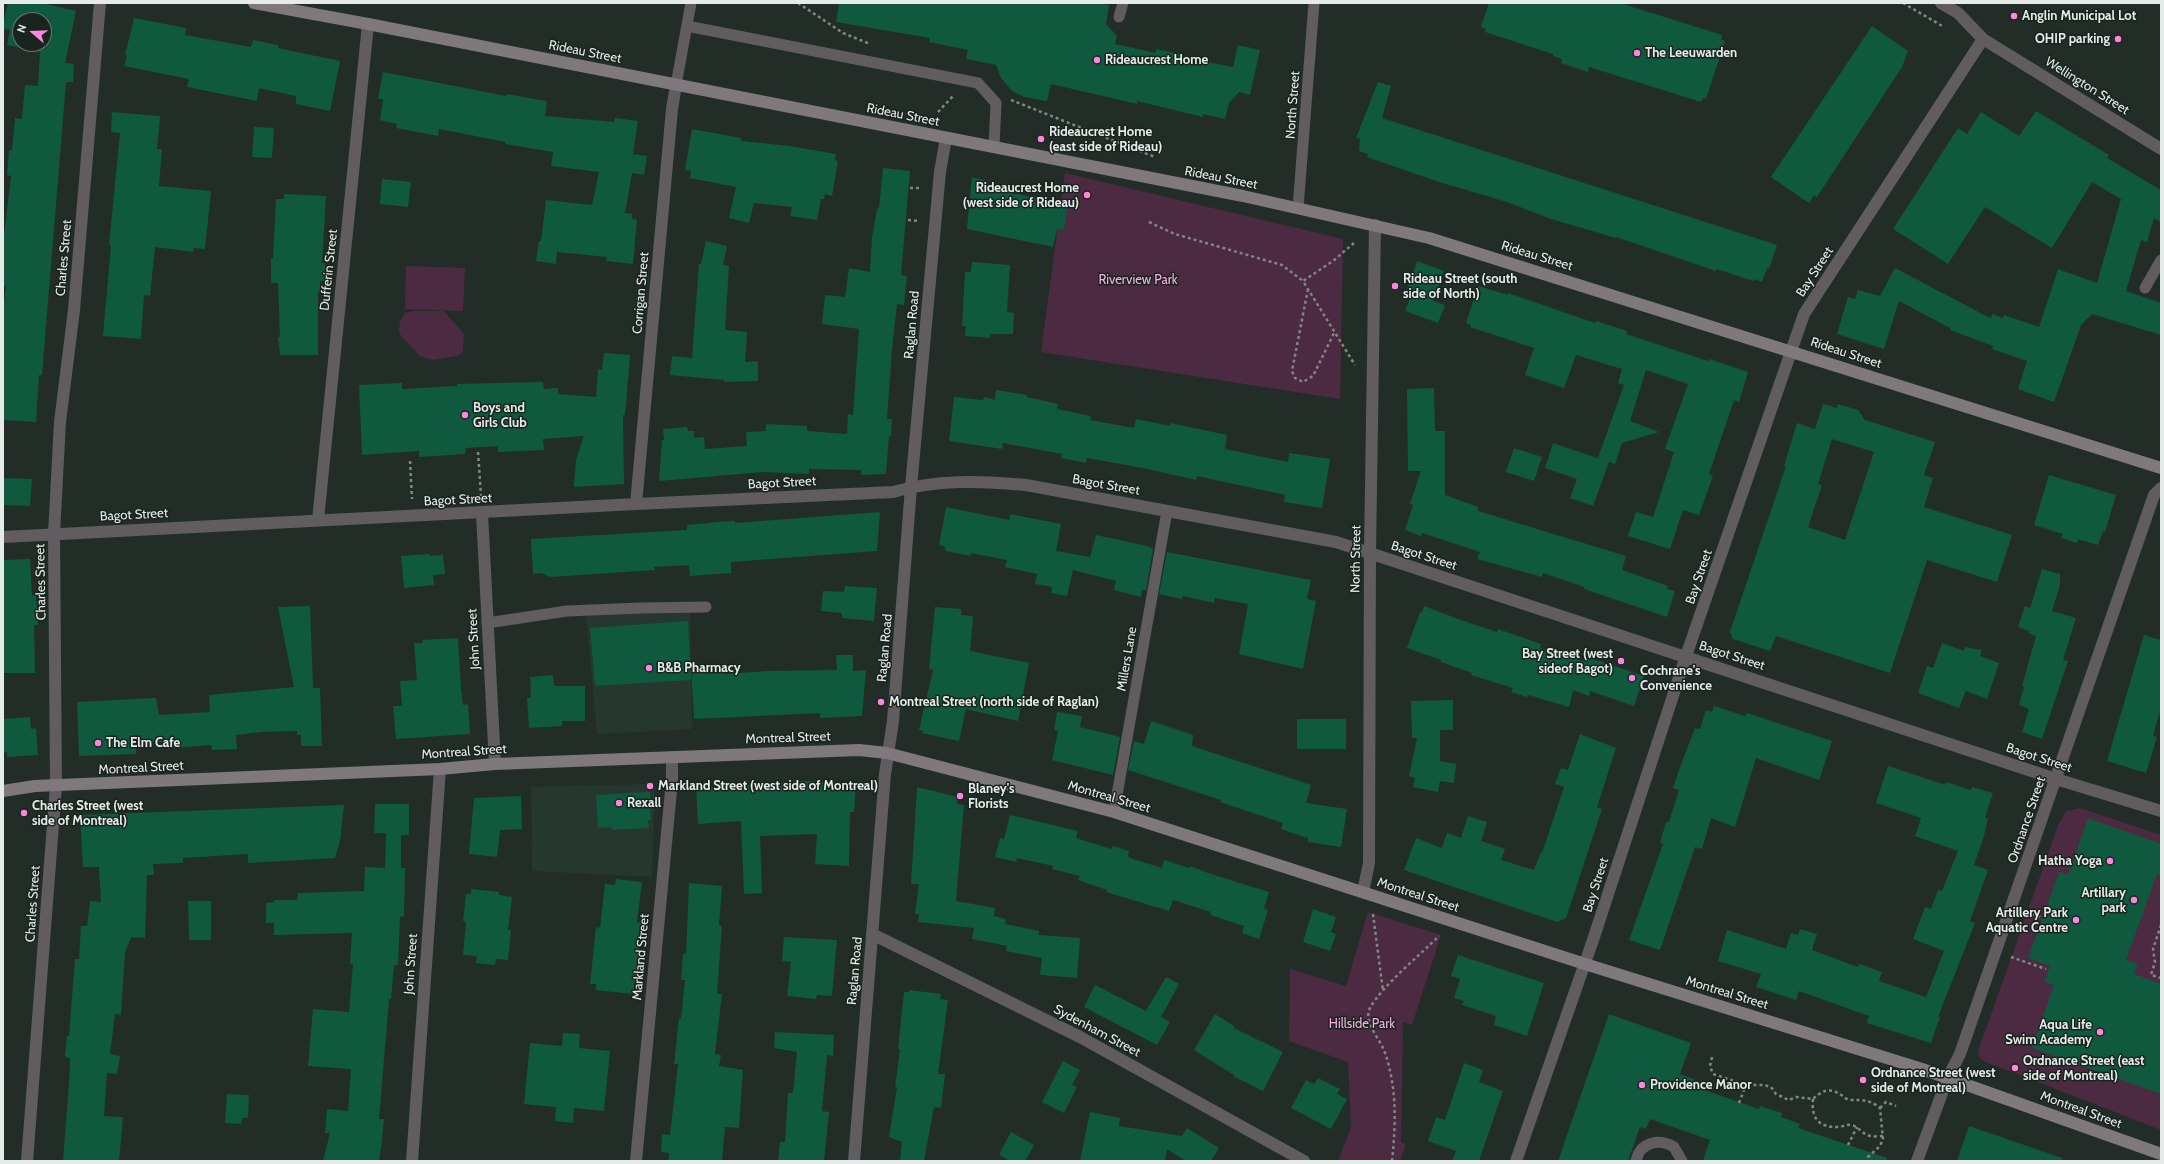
<!DOCTYPE html>
<html>
<head>
<meta charset="utf-8">
<style>
  body { margin:0 }
  #map { position:relative; width:2164px; height:1164px; overflow:hidden; background:#232d28; font-family:Cabin,sans-serif }
  canvas { display:block }
  .frame { position:absolute; inset:0; border:4px solid #e5ebe8; pointer-events:none }
  .north { position:absolute; left:12px; top:12px; width:40px; height:40px; box-sizing:border-box; background:#19241f; border:1px solid #6b746f; border-radius:50%; rotate:289deg; font-size:11px; font-weight:700; line-height:16px; text-align:center; color:#e5ebe8 }
  .north::after { content:''; display:block; margin:auto; width:14px; height:18px; background:#fe85e0; clip-path:polygon(50% 0,100% 100%,50% 72%,0 100%) }
</style>
</head>
<body>
<div id="map">
<canvas width="2164" height="1164"></canvas>
<div class="frame"></div>
<div class="north">N</div>
</div>
<script>
const ctx = document.querySelector('canvas').getContext('2d');
ctx.lineJoin = 'round';
function fillPath(path, color) { ctx.fillStyle = color; ctx.fill(path, 'evenodd'); }
function strokePath(path, color, width, dash) { ctx.strokeStyle = color; ctx.lineWidth = width; ctx.lineCap = dash ? 'butt' : 'round'; ctx.setLineDash(dash || []); ctx.stroke(path); }
function write(font, color, halo, rows, align = 'center') {
  ctx.font = font + ' Cabin,sans-serif'; ctx.lineWidth = 3; ctx.setLineDash([]); ctx.textBaseline = 'middle'; ctx.strokeStyle = halo; ctx.fillStyle = color; for (const [text, x, y, turn = 0] of rows) {
    ctx.save(); ctx.translate(x, y); ctx.rotate((+turn || 0) * Math.PI / 180); ctx.textAlign = isNaN(turn) ? turn : align; if (halo) ctx.strokeText(text, 0, 0); ctx.fillText(text, 0, 0); ctx.restore();
  }
}
const built = new Path2D(`
  M690 607 692 729 597 734 586 614Z
  M655 784 652 877 532 871 531 787Z`);
const green = new Path2D(`
  M1065 173 1343 239 1340 399 1041 352Z
  M406 266 465 268 463 311 405 309Z
  M413 311H444L464 334 463 352 458 356 432 360 420 356 401 336 399 330 400 321 405 313Z
  M2080 808 2161 835V1130L1989 1063 1980 1059 1978 1051 2058 826 2066 811Z
  M1368 912 1441 935 1412 1025 1403 1022 1401 1142 1406 1144 1400 1161H1338L1351 1127 1348 1062 1289 1041 1290 969 1346 986Z`);
const building = new Path2D(`
  M8 3H41L76 11 65 63 74 64 73 82H66L42 375H39L36 422 3 420V309L6 287 3 286V244L11 176 7 175 9 150H12L15 118 22 119 25 85 38 86 40 52 7 45 10 30 3 29V25ZM20 20H44V44H20Z
  M839 3H1098L1109 5 1106 24 1117 36 1115 44 1156 53V49L1181 54 1180 57 1233 67 1238 45 1260 50 1250 95 1239 92 1229 103 1225 119 1203 114V117L1137 101V104L1051 84 1047 101 1024 97 1012 91 1001 78 996 65 966 59 968 50 929 42 930 38 836 22Z
  M1489 3H1620L1722 35 1721 39 1725 41 1706 99 1703 98 1701 102 1589 67 1588 72 1561 63 1562 59 1553 56V54L1485 32 1486 29 1481 27Z
  M134 18 186 28 185 35 251 47 253 40 278 45V48L340 61 330 111 296 104V96L259 88 257 101 187 87 189 79 124 66 127 55H125Z
  M1872 26 1908 51 1902 67 1817 197 1814 195 1809 203 1771 177Z
  M383 72 506 96V94L547 101 545 116 614 122 615 118 638 121 633 154 647 156 644 175 632 173 625 213 632 214V219L637 220 633 264 606 261 607 257 557 252 556 264 536 261 539 241H541L546 200 592 205 599 172 551 166 553 152 505 144 506 142 439 129 438 136 396 128 397 124 380 120 383 99H378Z
  M1378 82 1391 86 1382 118 1777 245 1769 269 1767 268 1762 282 1754 279 1753 281 1717 269 1716 271 1616 237V238L1551 219 1507 202 1439 182 1367 157 1368 154 1359 151 1360 139 1356 138Z
  M2036 111 2109 155 2107 158 2161 190V222L2154 218 2147 242 2141 240 2126 291 2161 303V335L2092 314 2081 325 2054 402 2018 389 2027 361 1992 349 1993 346 1950 330V328L1899 301 1884 349 1837 334 1848 297 1855 299 1858 290 1880 296 1895 268 1990 318 1993 314 2003 318 2004 315 2039 327 2058 269 2097 283 2121 199 2092 182 2052 248 1985 207 1948 264 1893 229 1958 128 1967 134 1981 112 2019 136Z
  M112 112 160 116 157 149H162L159 186 211 191 205 249 194 248 193 252 155 247 150 296 144 295 141 339 103 336 111 245H109L120 133 111 132Z
  M254 127 274 128 272 158 252 157Z
  M692 129 741 138V141L790 146 836 154 835 160 838 161 832 196 825 194 824 199H821L817 220 790 216 792 207 754 203 749 223 729 218 736 187 690 178 691 171 685 170Z
  M883 168 910 171 901 275 907 276 904 305 897 304 892 350 887 419H892L891 436H889L886 474 861 475V470L809 469V474L763 472 659 481 662 440H664L663 429 687 427 688 431H694V438L704 437 705 449 747 446 746 432 766 431V424L807 426V431L847 434 848 414 853 415 859 329 822 324 825 295 845 297 849 268 870 272 872 237 877 209 879 208Z
  M972 177 988 181 987 188 1068 204 1064 230 1057 229 1053 247 967 229Z
  M382 179 411 182 408 207 380 204Z
  M284 194 326 196 322 263H325V281H320V292H318V355H280L278 337H280L278 283H271V258H273L276 199H284Z
  M706 241 727 246 723 265 729 266 725 330 747 332 745 362 758 361V381L724 382V380L670 375 672 356 692 358 699 264H701Z
  M1417 261 1444 271 1433 301 1445 305 1438 323 1405 311 1413 291 1407 289Z
  M972 262 1010 265 1007 312 1014 313 1013 334H990V338L965 336 966 326H962L965 272H971Z
  M1478 286 1508 295V293L1595 323 1596 321 1627 331 1626 334 1708 361 1709 359 1748 372 1739 402 1734 400 1709 474 1713 476 1699 515 1683 510 1670 549 1628 536 1636 512 1653 517 1674 452 1665 449 1688 384 1646 370 1630 421 1659 432 1622 443 1615 464 1598 458 1624 385 1618 383 1622 369 1576 355 1564 388 1525 375 1534 348 1470 327 1471 325 1466 323Z
  M604 353 630 355 625 415H623L624 484 574 487 576 460 584 436 543 439 544 450 498 452V446L466 448 465 454 419 457V451L362 455 359 385 402 383V389L457 386V384L543 382 544 389 558 388V394L596 397 598 369 602 370Z
  M1434 388 1435 431H1445V495L1478 507V511L1626 556 1622 570 1668 586 1667 589 1675 591 1667 617 1584 589V587L1543 573 1542 577 1477 559 1480 552 1422 533 1421 536 1405 530 1413 505 1410 504 1421 471H1408L1407 389Z
  M996 390 1027 395V397L1058 404 1057 409 1091 416 1090 420 1134 428 1136 419 1170 426V423L1227 435 1225 449 1288 462 1289 453 1330 459 1322 508 1284 502 1285 495 1197 476 1196 480 1143 468 1087 458 1086 463 1061 458 1062 454 1003 443 1002 449 949 441 954 397 983 400 984 397 995 400Z
  M1823 404 1837 408 1838 404 1858 410 1865 420 1935 442 1924 475 1933 478 1924 507 2012 535 1997 582 1927 560 1890 673 1776 636 1770 651 1733 639 1730 632 1786 466H1784L1797 423 1815 429ZM1832 439 1874 452 1845 540 1808 527 1822 485 1818 484Z
  M1553 443 1609 462 1593 506 1570 498 1577 479 1545 468Z
  M1514 448 1542 457 1534 481 1506 472Z
  M2049 475 2116 495 2105 532 2103 531 2098 545 2078 539 2077 543 2061 538 2063 534 2034 525Z
  M3 478 32 479 30 506 3 505Z
  M946 507 1009 520 1010 514 1061 524 1056 551 1090 557 1096 535 1147 546 1153 549 1146 591 1142 590 1141 597 1114 590 1116 581 1073 570 1067 596 1051 593 1052 587 1035 584 1037 574 1005 567 1007 560 971 553V556L946 551 944 546 939 545Z
  M880 512 877 551 731 562V573L690 576 689 565 654 567 655 570 551 577 541 573 533 574 531 539 687 530V525L717 522 735 521V523Z
  M1167 552 1311 580 1307 599 1316 601 1303 669 1239 654 1248 604 1215 598 1214 603 1183 596 1182 599 1159 594Z
  M430 554V556L443 555 445 574 433 575 434 585 404 588 401 556Z
  M30 559 32 595H36L38 625H34L35 673H3V560Z
  M2042 569 2060 574V585L2052 611 2076 618 2063 660 2068 661 2042 739 2022 732 2029 709 2019 705 2024 687 2022 686 2036 636 2028 633 2029 631 2018 627 2025 606 2030 608Z
  M845 586 877 588 874 621 842 618V613L821 611 823 591 844 592Z
  M310 606 313 688H320L322 746H301V735H297V731L262 732 236 735 237 749 212 750 211 745 173 748V741L136 744V754L79 756 77 702 156 698 159 715 210 712 209 695 294 687 278 607Z
  M1424 606 1461 620 1497 632 1498 629 1541 644 1540 648 1583 661 1585 656 1644 676 1634 706 1590 691 1589 696 1573 690 1569 707 1528 695 1527 697 1511 692 1513 688 1471 675 1472 673 1441 662V660L1407 648 1420 612H1422Z
  M935 607 961 609V615L973 616 970 651 1029 663 1018 721 966 709 959 741 922 733 923 731 919 730 933 670 929 669Z
  M688 621 691 680 595 686 590 628Z
  M2144 635 2161 640V708L2153 736 2157 737 2146 773 2107 761Z
  M458 638 461 688 463 705 468 704 470 734 396 739 393 706H402L400 681 417 680 414 643H422L423 640Z
  M1942 643 1964 651 1965 647 1982 650 1980 656 1999 663 1987 699 1966 691 1959 708 1918 693 1927 666 1933 668Z
  M836 655H853V671L866 670 862 716 820 718V713L694 719 691 668 724 667 725 674 769 671 837 670Z
  M553 675 554 686H585V721H562V726L529 728 527 698H531L530 677Z
  M1453 700V730H1440V761L1456 764 1454 783 1440 781 1438 792 1413 787 1415 778 1409 776 1417 738H1412L1411 701Z
  M1714 706 1745 716 1747 713 1832 741 1819 780 1756 758 1735 827 1711 818 1702 849 1695 847 1660 950 1629 940 1663 844 1660 843 1666 822H1669L1679 790 1673 788 1680 767 1695 728 1700 729 1706 710 1712 712Z
  M1057 712 1082 716 1080 727 1120 737 1113 775 1052 760 1058 731 1054 730Z
  M30 717 31 729 36 728 38 755 7 757V752L3 753V719Z
  M1297 719H1346V749H1297Z
  M1151 721 1193 735 1192 746 1311 785 1306 803 1347 809 1341 847 1308 842V838L1281 829 1283 823 1220 802 1221 800 1128 770 1134 741 1144 744Z
  M1580 734 1616 748 1597 807 1602 809 1566 918 1557 922 1404 870 1416 838 1442 848 1447 833 1461 838 1468 816 1487 822 1481 841 1505 849 1501 860 1534 870 1541 852 1542 853 1564 787 1555 784 1561 768 1568 770Z
  M1888 766 1945 785 1946 782 1971 790 1972 787 1993 793 1985 818H1988L1984 836 1974 865 1988 870 1970 921 1975 923 1938 1017H1940L1931 1043 1867 1023 1869 1016 1799 991 1796 1000 1756 987 1761 974 1718 961 1727 930 1786 949 1791 933 1798 935 1800 929 1817 934 1812 950 1858 967 1860 964 1882 972 1879 981 1926 997 1944 951 1913 939 1925 907 1931 909 1938 890 1942 891 1958 851 1915 836 1921 818 1876 803Z
  M804 781 856 785 854 812H850L849 866 815 864 817 834 760 836 762 893 744 894 741 821 698 824 696 788Z
  M917 787 958 797 957 804 964 805 956 901 995 908 994 916 1006 919 1005 924 1039 931V935L1080 938 1077 978 1040 975 1042 958 1006 951 1007 946 972 939 974 928 918 922 919 914H915L919 884H911Z
  M650 792 651 820H648L649 828 611 830 612 827 598 828 596 795Z
  M521 796 522 829 500 830 497 857 469 854 474 798Z
  M375 804H409V835H401V868H405L404 916 400 917 398 965H394L391 999H389L379 1119H384L382 1141 379 1161H323L330 1133H325L327 1109 348 1111 351 1069 308 1066 313 1009 349 1012 353 964H350L352 933 274 935V923H266V903L274 902V900H297L298 893 364 891 365 867 385 868 386 833H374Z
  M344 805 340 841 335 858 248 863V854L183 858V863L153 864 154 875H147L145 938 131 937 125 953 121 1015 115 1014 110 1054 120 1056 117 1074 107 1073 104 1116 123 1117 119 1161H63L70 1069V1058L65 1057 67 1036H69L75 959H79L81 926H87L90 901 101 902 99 867H83L80 815Z
  M1010 815 1078 831 1076 838 1111 849 1113 846 1129 851 1128 856 1130 858 1162 868 1164 860 1189 868 1190 866 1208 873 1269 892 1264 908 1268 910 1259 939 1242 933 1244 926 1210 915 1211 912 1173 900 1169 911 1106 892 1107 890 1078 880 1080 876 1052 869 1053 866 1017 858 1016 862 995 857 1000 838 1004 839Z
  M2088 818 2161 844V876L2157 874 2126 960 2138 964 2134 974 2161 984V1094L2032 1048 2054 985 2044 982 2050 966 2028 958 2059 872 2068 875Z
  M616 879 642 882 637 922 642 923 633 994 596 990V984H590L596 927 600 928 605 884 615 885Z
  M689 883 722 886 719 925 722 926 717 994H722L715 1054 721 1055 719 1066 743 1070 739 1128 725 1127 722 1161H668L669 1153 661 1152 662 1134 670 1135 678 1064H674L679 1018 681 1019 685 980H681L683 954H686Z
  M471 889 499 892V895L512 897 508 930H511L508 960 496 959 495 965 476 963 477 956 463 955 466 922 463 921 466 894H471Z
  M188 901H211V940H189Z
  M1313 909 1336 917 1331 932 1336 934 1330 951 1303 942Z
  M784 937 837 940 832 996 817 995 816 999 787 996 791 962 782 961Z
  M1458 955 1544 983 1527 1036 1494 1025 1496 1016 1462 1005 1464 1001 1454 998 1460 979 1451 976Z
  M1166 977 1179 984 1161 1017 1170 1022 1157 1045 1084 1007 1095 985 1146 1011Z
  M909 990 941 994 940 999 948 1000 938 1074H945L941 1108 934 1107 924 1161H900L902 1142 889 1137 897 1087H895L900 1049H898L904 992H909Z
  M1215 1014 1234 1026V1028L1283 1052 1263 1091 1233 1076 1234 1075 1194 1050Z
  M1609 1014 1691 1043 1680 1074 1701 1082 1698 1088 1759 1109 1760 1106 1782 1113 1781 1117 1800 1124 1798 1128 1887 1158 1886 1161H1703L1710 1140 1650 1119 1646 1129 1640 1127 1628 1161H1558Z
  M775 1032 834 1035 833 1056 827 1055 822 1111 829 1112 824 1161H778L780 1142H785L788 1093H793L797 1052 774 1048Z
  M563 1033 580 1034 579 1048 610 1051 604 1111 574 1108 573 1123 555 1121 556 1107 524 1104 530 1043 562 1046Z
  M1063 1061 1080 1070 1072 1085 1077 1087 1064 1113 1042 1102Z
  M1464 1063 1483 1070 1479 1082 1503 1091 1479 1161H1452L1456 1151 1428 1141 1436 1117 1445 1120Z
  M1318 1078 1340 1089 1337 1094 1347 1099 1331 1129 1291 1108 1306 1080 1314 1084Z
  M227 1094 249 1095 248 1118H242L241 1124 225 1123Z
  M1090 1112 1120 1118 1119 1126 1182 1136 1187 1128 1219 1148 1211 1161H1186L1167 1149 1165 1161H1080Z
  M1969 1126 2062 1158V1161H1957Z
  M1011 1132 1034 1145 1025 1161H1011L999 1155Z`);
const path = new Path2D(`
  M798 3 843 33 870 44
  M1903 3 1944 27
  M1011 100 1155 157
  M938 112 954 95
  M910 188H921
  M908 220 919 221
  M1149 222 1175 234 1282 265 1303 281
  M1354 243 1333 261 1303 281 1355 365
  M1308 289 1292 371 1295 378 1303 382 1313 376 1335 331
  M478 452 481 496
  M410 461 412 499
  M2045 858 2055 862
  M2026 912 2041 917
  M1373 914 1383 991
  M2161 925 2153 949 2155 962 2151 975 2161 978
  M2011 957 2046 969
  M1712 1057 1710 1066 1713 1074 1746 1085H1764L1771 1087 1776 1094 1789 1100 1796 1097 1813 1099C1827 1086 1834 1089 1848 1100 1862 1100 1869 1099 1880 1108L1883 1139 1880 1146 1868 1157V1161
  M1813 1099C1811 1119 1819 1128 1840 1127 1844 1126 1848 1124 1852 1125 1859 1127 1863 1135 1871 1136 1874 1137 1879 1136 1883 1136
  M1739 1103 1746 1085
  M1880 1108 1886 1102 1896 1106
  M1848 1145 1857 1127
  M1392 1161C1396 1124 1397 1085 1384 1050 1379 1038 1363 1021 1370 1008 1382 986 1421 954 1439 936`);
const lane = new Path2D(`
  M1119 17 1123 3
  M687 26 978 83 996 103 994 147
  M676 85 691 3
  M1298 208 1314 3
  M2145 288 2161 260
  M487 623 567 611 640 608 706 607
  M1114 812 1167 511
  M1636 1161C1640 1142 1659 1138 1674 1147L1682 1161`);
const street = new Path2D(`
  M1941 3 1958 13 1983 39 2161 149
  M636 504 672 109 676 85
  M482 513 495 764
  M318 520 368 24
  M3 537 636 504 893 492C937 479 981 481 1026 485L1336 542 2056 779 2161 811
  M1363 892 1369 863 1370 553 1375 225
  M872 934 1080 1037 1304 1161
  M27 1161 56 786 54 534 60 422 74 310 100 3
  M412 1161 440 769
  M636 1161 672 780V757
  M854 1161 885 774 893 721 911 487 940 172 946 138
  M1516 1161 1594 937 1686 656 1804 314 1983 39
  M1917 1161 1948 1077 1960 1054 2154 495 2161 488`);
const secondary = new Path2D(`
  M254 3 368 24 1243 196 1429 238 2161 468
  M3 791 35 786 440 769 495 764 859 750 887 753 1114 812 1585 964 1922 1069 2161 1154`);
const markers = [
  [2014,16,4,"#fe85e0"],
  [2118,39,4,"#fe85e0"],
  [1637,53,4,"#fe85e0"],
  [1097,60,4,"#fe85e0"],
  [1041,139,4,"#fe85e0"],
  [1087,195,4,"#fe85e0"],
  [1395,286,4,"#fe85e0"],
  [465,415,4,"#fe85e0"],
  [1621,661,4,"#fe85e0"],
  [649,668,4,"#fe85e0"],
  [1632,678,4,"#fe85e0"],
  [881,702,4,"#fe85e0"],
  [98,743,4,"#fe85e0"],
  [650,786,4,"#fe85e0"],
  [960,796,4,"#fe85e0"],
  [619,803,4,"#fe85e0"],
  [24,813,4,"#fe85e0"],
  [2110,861,4,"#fe85e0"],
  [2134,900,4,"#fe85e0"],
  [2076,920,4,"#fe85e0"],
  [2100,1032,4,"#fe85e0"],
  [2015,1068,4,"#fe85e0"],
  [1863,1080,4,"#fe85e0"],
  [1642,1085,4,"#fe85e0"]
];
const poiNames = [
  ["Anglin Municipal Lot",2022,16],
  ["OHIP parking",2110,39,"right"],
  ["The Leeuwarden",1645,53],
  ["Rideaucrest Home",1105,60],
  ["Rideaucrest Home",1049,132],
  ["(east side of Rideau)",1049,147],
  ["Rideaucrest Home",1079,188,"right"],
  ["(west side of Rideau)",1079,203,"right"],
  ["Rideau Street (south",1403,279],
  ["side of North)",1403,294],
  ["Boys and",473,408],
  ["Girls Club",473,423],
  ["Bay Street (west",1613,654,"right"],
  ["sideof Bagot)",1613,669,"right"],
  ["B&B Pharmacy",657,668],
  ["Cochrane's",1640,671],
  ["Convenience",1640,686],
  ["Montreal Street (north side of Raglan)",889,702],
  ["The Elm Cafe",106,743],
  ["Markland Street (west side of Montreal)",658,786],
  ["Blaney's",968,789],
  ["Florists",968,804],
  ["Rexall",627,803],
  ["Charles Street (west",32,806],
  ["side of Montreal)",32,821],
  ["Hatha Yoga",2102,861,"right"],
  ["Artillary",2126,893,"right"],
  ["park",2126,908,"right"],
  ["Artillery Park",2068,913,"right"],
  ["Aquatic Centre",2068,928,"right"],
  ["Aqua Life",2092,1025,"right"],
  ["Swim Academy",2092,1040,"right"],
  ["Ordnance Street (east",2023,1061],
  ["side of Montreal)",2023,1076],
  ["Ordnance Street (west",1871,1073],
  ["side of Montreal)",1871,1088],
  ["Providence Manor",1650,1085]
];
const streetNames = [
  ["Rideau Street",585,52,11],
  ["Wellington Street",2087,86,32],
  ["North Street",1293,105,-86],
  ["Rideau Street",903,115,11],
  ["Rideau Street",1221,178,11],
  ["Rideau Street",1537,256,17],
  ["Charles Street",64,258,-85],
  ["Dufferin Street",329,270,-84],
  ["Bay Street",1815,272,-57],
  ["Corrigan Street",641,293,-85],
  ["Raglan Road",912,325,-85],
  ["Rideau Street",1846,353,18],
  ["Bagot Street",782,483,-3],
  ["Bagot Street",1106,485,10],
  ["Bagot Street",458,500,-3],
  ["Bagot Street",134,515,-3],
  ["Bagot Street",1424,556,18],
  ["North Street",1356,559,-89],
  ["Bay Street",1699,577,-71],
  ["Charles Street",41,582,-91],
  ["John Street",474,639,-93],
  ["Raglan Road",885,648,-85],
  ["Bagot Street",1732,656,18],
  ["Millers Lane",1127,659,-80],
  ["Montreal Street",788,738,-2],
  ["Montreal Street",464,752,-4],
  ["Bagot Street",2039,758,18],
  ["Montreal Street",141,768,-3],
  ["Montreal Street",1109,797,16],
  ["Ordnance Street",2027,820,-71],
  ["Bay Street",1596,885,-72],
  ["Montreal Street",1418,895,18],
  ["Charles Street",33,904,-86],
  ["Markland Street",641,957,-85],
  ["John Street",411,964,-86],
  ["Raglan Road",855,971,-85],
  ["Montreal Street",1727,993,17],
  ["Sydenham Street",1097,1031,28],
  ["Montreal Street",2081,1110,20]
];
const parkNames = [
  ["Riverview Park",1138,280],
  ["Hillside Park",1362,1024]
];
fillPath(built, '#26372f');
fillPath(green, '#4b2a42');
fillPath(building, '#0f593f');
strokePath(path, '#808884', 2.5, [3, 3]);
strokePath(lane, '#615c5f', 11);
strokePath(street, '#615c5f', 12);
strokePath(secondary, '#7f787d', 12);
for (const [x, y, r, color] of markers) { const dot = new Path2D(); dot.arc(x, y, r, 0, 2 * Math.PI); ctx.fillStyle = color; ctx.fill(dot); strokePath(dot, '#19241f', 1.5); }
write('bold 13px', '#e5ebe8', '#19241f', poiNames, 'left');
write('13px', '#e5ebe8', '#19241f', streetNames);
write('13px', '#f8ace2', '#19241f', parkNames);
</script>
</body>
</html>
